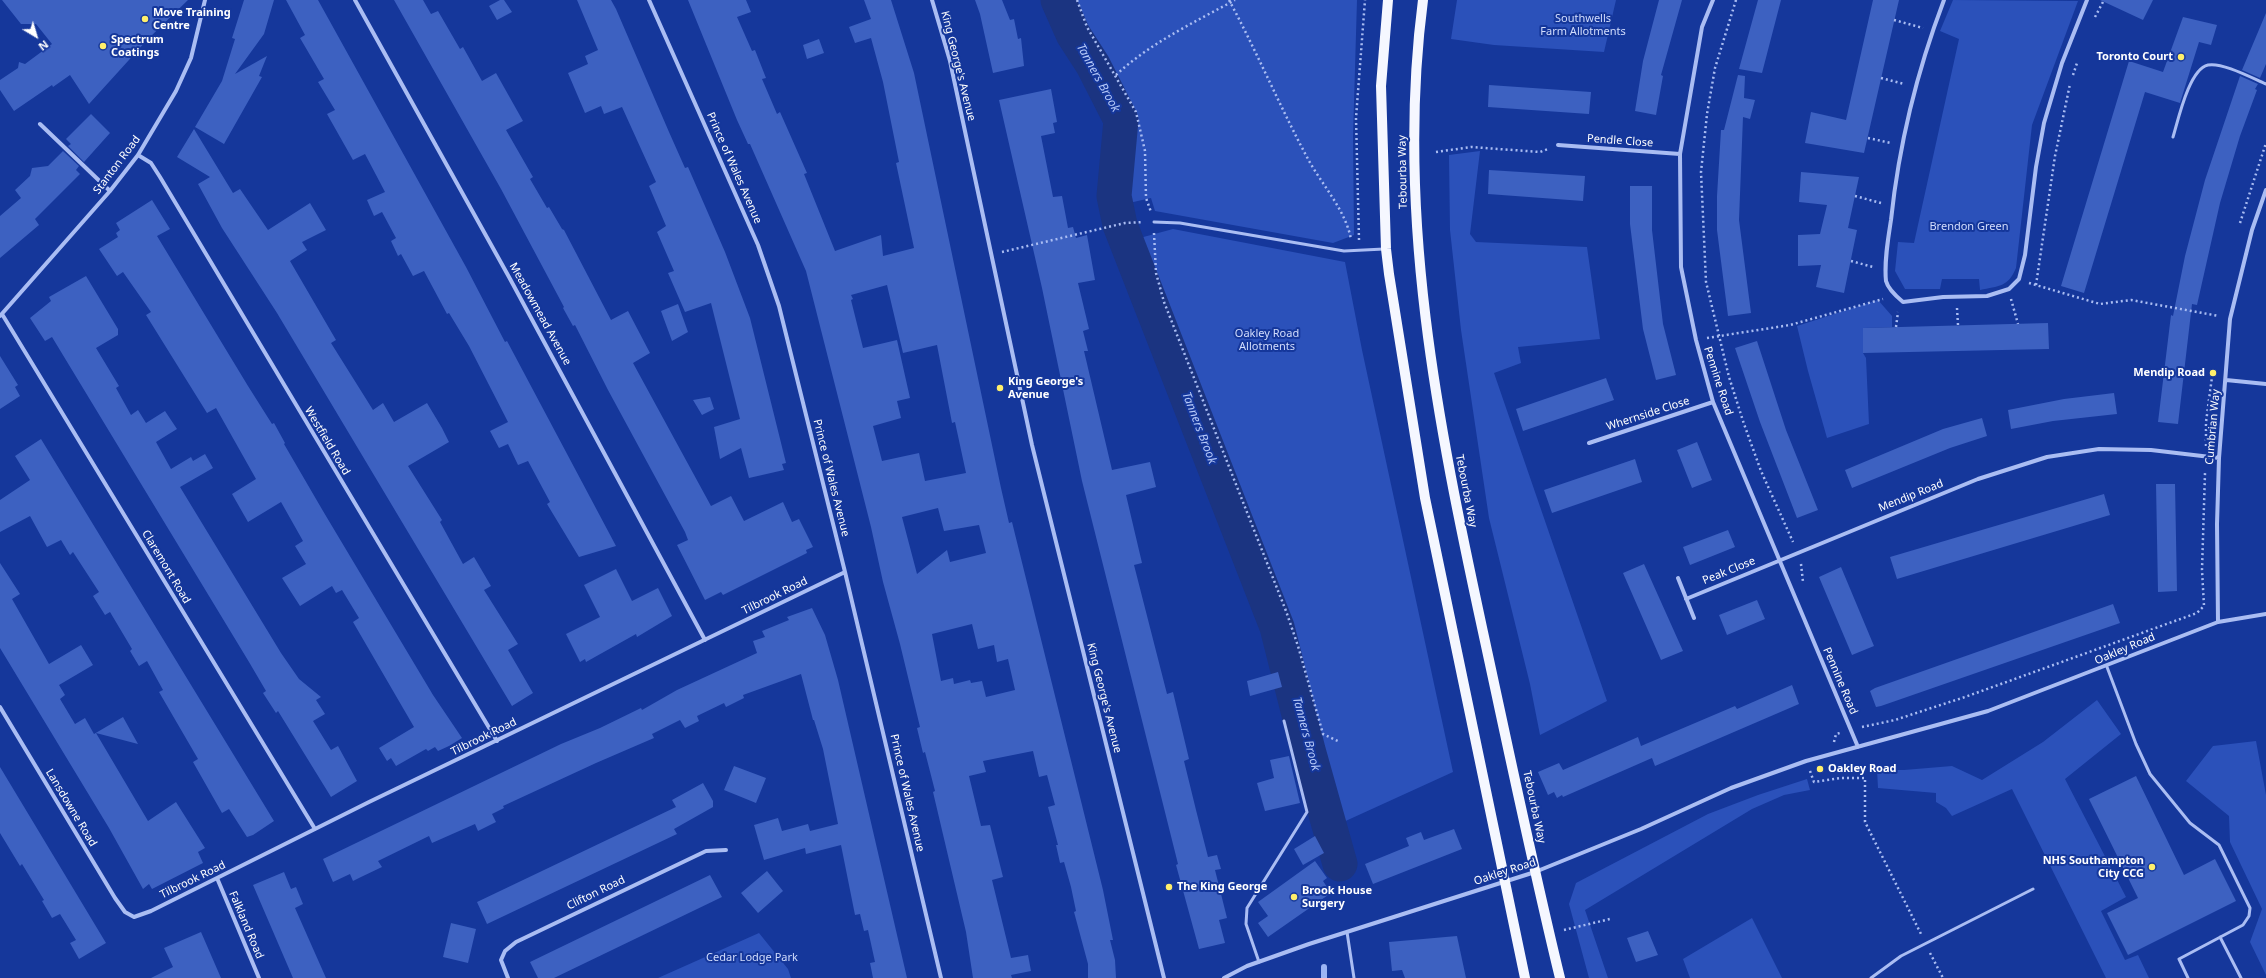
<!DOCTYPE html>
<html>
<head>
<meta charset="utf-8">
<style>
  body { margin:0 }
  #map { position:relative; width:2266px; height:978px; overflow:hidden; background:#15379b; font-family:"Noto Sans",sans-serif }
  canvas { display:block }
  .north { position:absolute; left:16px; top:16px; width:40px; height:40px; -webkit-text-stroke:3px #15379b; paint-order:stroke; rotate:142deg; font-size:11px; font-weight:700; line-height:16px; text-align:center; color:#fff }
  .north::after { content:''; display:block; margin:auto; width:14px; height:18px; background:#fff; clip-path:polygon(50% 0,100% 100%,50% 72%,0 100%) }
</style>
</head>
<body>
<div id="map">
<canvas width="2266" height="978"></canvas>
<div class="north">N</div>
</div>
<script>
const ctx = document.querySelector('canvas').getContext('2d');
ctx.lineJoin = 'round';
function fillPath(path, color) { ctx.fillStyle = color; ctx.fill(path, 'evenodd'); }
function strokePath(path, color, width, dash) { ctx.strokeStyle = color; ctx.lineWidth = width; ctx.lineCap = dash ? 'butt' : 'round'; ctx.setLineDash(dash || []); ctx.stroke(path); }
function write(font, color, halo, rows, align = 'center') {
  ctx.font = font + ' "Noto Sans",sans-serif'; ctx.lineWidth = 4; ctx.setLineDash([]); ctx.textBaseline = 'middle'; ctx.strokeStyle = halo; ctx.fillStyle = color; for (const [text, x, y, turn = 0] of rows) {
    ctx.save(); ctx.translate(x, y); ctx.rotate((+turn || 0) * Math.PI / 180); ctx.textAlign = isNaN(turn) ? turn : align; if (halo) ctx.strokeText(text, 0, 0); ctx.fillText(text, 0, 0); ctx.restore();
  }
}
const green = new Path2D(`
  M1070 0H1357L1353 136 1354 235 1333 243 1155 211 1151 198 1129 203 1130 124 1127 110 1080 30Z
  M1457 0H1616L1604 52 1494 45 1451 39Z
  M1953 0 2078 1 2032 125 2016 268C2008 287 1999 286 1980 290L1979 279H1942L1940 289H1905L1895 271 1898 242 1914 243 1959 39 1940 31Z
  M1480 151 1470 234 1476 242 1587 247 1600 339 1518 347 1521 363 1494 373 1607 701 1540 735 1530 684 1489 518 1461 330 1450 230 1449 155Z
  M1173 229 1345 262 1362 350 1453 772 1339 824 1283 624 1146 273 1136 239Z
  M1878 300 1892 316V327L1863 328V353L1866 358 1869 424 1827 438 1808 371 1797 326Z
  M2097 700 2121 734 2065 779 2126 897 2101 911 2125 960 2138 955 2149 978H2106L2012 789 1952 816 1946 808 1936 802V793L1878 788 1877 770H1904L1952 766 1982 780 2043 742Z
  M2256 741 2266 795V975L2250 942 2262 909 2230 842 2229 816 2186 781 2213 746Z
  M1807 779 1810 790 1784 795 1752 809 1585 910 1608 978H1589L1569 904 1576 883 1708 814 1758 795Z
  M1752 918 1782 978H1690L1683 959Z
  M759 933 788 969 791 978H658Z`);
const stream = new Path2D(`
  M1324 967V978`);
const river = new Path2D(`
  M1058 0 1073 34 1093 65 1121 120 1114 196 1120 225 1277 627 1308 750 1340 864`);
const building = new Path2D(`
  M2 0H188L148 39 89 104 70 75 53 87 52 85 14 111 0 90V80L18 68 19 62 25 64 52 44 36 24H21Z
  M244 0H274L264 34 235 74 267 56 259 76 262 77 224 144 195 127 222 81 235 39 232 38Z
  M286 0H318L466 267 505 342 507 341 616 546 579 557 547 504 550 502 528 461 518 465 508 444 499 448 490 431 508 422 469 346 449 313 447 314 424 271 413 276 401 254 398 256 391 241 396 238 382 212 374 216 367 200 385 192 365 154 353 160 327 114 335 110 318 82 324 79 300 38 305 35Z
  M394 0H423L431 14 438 11 460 49 463 47 482 81 496 73 523 121 506 130 533 177 530 179 547 208 549 207 562 229 564 230 611 320 628 311 650 353 633 363 711 506 731 496 744 521 783 502 792 522 799 519 813 547 806 550 807 553 723 595 721 592 705 600 677 545 688 540 685 532 608 390 575 325 573 326 563 308 564 307 501 189Z
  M500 0H504L512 12 497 20 489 6Z
  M577 0H611L616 9 669 132 685 168 688 167 725 252 750 318 786 463 782 464 784 470 749 478 741 448 720 459 714 427 740 419 711 303 685 312 668 273 674 271 657 232 666 226 649 186 656 182 622 107 604 114 601 106 585 113 568 73 588 64 585 56 598 50Z
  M688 0H746L751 12 737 17 752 51 755 50 766 78 762 79 777 114 780 112 807 173 804 174 835 251 881 235 883 256 914 248 896 163 899 162 883 82 871 38 855 43 849 27 871 19 864 0H891L914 73 1001 488 1009 523 1012 522 1103 890 1113 940H1110L1115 960 1116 978H1088V964L1074 912 1076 911 1071 887 1064 862 1060 863 1056 845H1058L1048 807 1055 805 1047 775 1039 777 1033 751 983 761 986 772 969 776 981 826 990 825 1003 877 992 880 1011 958 1028 955 1031 971 1011 975 1012 978H973L966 932 933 792 935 791 925 752 923 753 917 728 920 727 900 644 883 582 871 527 806 271 750 144H748L737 120ZM887 285 903 353 937 345 952 423 955 422 966 473 925 481 919 453 882 461 873 426 901 418 897 401 910 398 897 340 863 348 851 300 853 299 851 295ZM938 508 944 531 979 525 986 553 950 562 947 550 917 574 902 517ZM972 624 978 649 994 645 997 662 1008 659 1015 690 986 697 982 681 971 683 970 680 954 684 953 678 941 681 932 634Z
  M975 0H1002L1010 20 1014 19 1018 39 1021 38 1024 66 993 73 980 14Z
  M1659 0H1682L1661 75 1663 76 1656 115 1635 111 1643 61Z
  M1758 0H1781L1762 73 1739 69Z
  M1873 0H1899L1864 153 1805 143 1811 112 1846 120Z
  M2100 0H2153L2143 20Z
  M2266 13V64L2260 78 2242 70Z
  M2183 17 2217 25 2211 45 2199 42 2180 103 2145 92 2084 293 2061 286 2129 61 2163 72Z
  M819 39 824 53 807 59 803 45Z
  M1738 75 1745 76 1744 98 1755 100 1750 119 1743 117 1739 220 1751 313 1728 316 1717 230V196L1721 130H1724Z
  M2240 76 2258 84 2255 89 2257 90 2240 136 2220 203 2197 305 2192 304 2178 424 2158 422 2171 315 2173 316 2185 256 2205 180Z
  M1489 85 1591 92 1589 114 1488 107Z
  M1051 89 1057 122 1053 123 1055 133 1041 136 1053 197 1062 196 1068 228 1073 227 1076 238 1087 235 1095 280 1078 283 1089 329 1083 331 1088 351H1084L1112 470 1150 462 1156 487 1126 495 1142 563 1134 565 1167 694 1173 692 1189 759 1184 761 1196 810 1208 857 1217 855 1221 869 1215 870 1227 918 1219 920 1225 943 1199 949 1176 865 1178 864 1082 481 1042 288 999 100Z
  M91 114 110 133 84 162 68 146 71 144 66 139Z
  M194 129 233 193 240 189 268 230 310 203 326 230 302 242 307 250 290 261 336 340 331 343 373 410 383 403 394 422 427 403 442 428 449 442 408 466 442 520 440 522 463 564 474 557 491 586 484 590 518 644 508 650 533 693 512 706 277 313 222 228 198 184 210 177 177 157Z
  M63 151 79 166 76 170 80 174 35 219 39 225 0 258V216L21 198 15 190 30 176 32 168 48 166Z
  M1489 170 1585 176 1583 201 1488 194Z
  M1801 172 1859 177 1848 228 1857 230 1844 293 1816 287 1821 265 1798 266V235L1820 234 1827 205 1799 202Z
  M1630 186H1652V230L1663 324 1676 375 1656 380 1643 329 1630 224Z
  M152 200 170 229 157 236 248 386 272 424 274 423 285 443 284 444 323 511 433 695 462 738 449 746 438 751 435 747 428 751 426 749 396 766 391 758 387 761 379 748 414 727 353 622 359 618 342 590 336 593 332 586 300 606 282 578 306 564 295 546 303 541 281 502 248 522 232 494 256 479 216 408 207 413 146 315 151 312 123 272 117 276 99 249 118 237 116 233 120 230 116 223Z
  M86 276 118 329V335L96 348 119 386 116 388 131 415 138 410 146 423 165 411 177 429 156 442 171 469 191 457 193 461 205 454 213 468 180 487 281 653 299 679 321 697 316 700 325 714 313 721 331 750 338 746 357 781 331 797 278 711 276 713 263 693 266 691 249 662 52 337 45 341 30 318 51 301 49 297Z
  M678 304 688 332 672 341 661 311Z
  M2048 323 2049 349 1863 353V328Z
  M1757 341 1786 430 1818 510 1797 518 1760 422 1735 348Z
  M0 356 18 385 15 387 20 396 0 409Z
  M1606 378 1614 400 1523 431 1516 409Z
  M2114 393 2117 414 2053 421 2011 429 2008 410 2064 399Z
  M710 397 714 409 702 415 693 400Z
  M1982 418 1987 436 1950 448 1852 488 1845 470 1943 429Z
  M41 439 274 821 253 835 247 837 229 809 222 813 193 762 198 759 159 692 163 690 147 661 139 666 130 651 132 649 110 612 105 615 93 596 99 592 73 552 70 555 61 540 47 547 30 516 0 532V500L30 480 15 456Z
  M1697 442 1712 480 1692 488 1677 450Z
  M1635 459 1642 482 1552 513 1544 490Z
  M2156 484H2175L2177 591 2158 592Z
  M2104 494 2110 515 1897 579 1890 557Z
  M1728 530 1735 547 1690 565 1683 547Z
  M0 563 20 594 12 599 49 664 81 645 93 665 59 685 65 695 60 699 75 724 85 718 94 734 123 717 138 744 96 733 148 821 176 802 205 848 198 852 203 863 152 889 149 884 143 889 109 828 0 648Z
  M1644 564 1683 651 1661 660 1623 573Z
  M1841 567 1874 646 1852 655 1819 577Z
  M616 569 632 601 658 588 672 616 637 637 636 634 586 662 585 659 580 662 566 634 600 617 584 585Z
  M1757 600 1765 619 1727 635 1719 615Z
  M2113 604 2120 623 1881 706 1876 707 1870 691 1875 688Z
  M812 608 825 635 838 680 907 978H873L870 963 875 962 868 930 864 931 860 914 855 915 841 845 806 854 805 848 764 860 754 825 778 818 782 831 808 824 810 831 838 824 823 749 814 720H813L801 674 743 695 744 698 726 707 724 703 697 716 699 721 685 728 680 720 652 734 654 738 596 763 503 806 504 808 492 814 496 822 478 831 475 824 432 843 429 836 378 861 382 867 361 877 353 881 350 874 333 882 323 859 561 744 600 728 641 708 642 710 677 690 757 653 753 641 765 637 762 631 789 620 787 617Z
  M1278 672 1282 687 1250 696 1247 681Z
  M1792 685 1799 704 1655 766 1652 758 1563 797 1562 795 1557 798 1554 792 1548 795 1538 772 1559 763 1563 770 1638 737 1641 746 1735 706 1737 709Z
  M1289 756 1300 803 1265 811 1257 783 1274 778 1270 760Z
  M734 766 766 778 756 803 724 790Z
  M0 767 106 943 79 959 70 943 76 940 60 914 52 918 42 901 44 900 22 864 20 866 0 833Z
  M2136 776 2184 875 2215 859 2236 901 2128 955 2107 913 2138 898 2089 799Z
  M703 783 713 801V807L674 829 677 834 487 924 477 902 676 807 672 800Z
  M1454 829 1462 849 1373 884 1365 864 1409 846 1406 838 1421 832 1424 840Z
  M1315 836 1324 853 1303 865 1294 849Z
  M1315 861 1327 878 1323 881 1331 893 1268 937 1258 923 1268 916 1258 902Z
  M767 871 783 891 758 913 741 893Z
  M284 872 291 889 296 887 303 904 295 908 326 978H293L253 885Z
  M710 875 722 897 554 978H538L530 962Z
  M451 923 476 929 468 963 443 957Z
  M1648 931 1658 955 1636 962 1627 938Z
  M201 932 221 978H151L173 967 164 948Z
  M1457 936 1466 978H1405L1402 970 1392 971 1389 942Z`);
const path = new Path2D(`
  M1077 0 1087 27 1136 112 1145 151 1146 198 1151 212
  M1229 0C1257 52 1280 107 1308 159 1322 185 1345 209 1351 239
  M1736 0 1715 68 1707 114 1701 172 1706 282 1729 377 1744 424 1761 471 1793 542
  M2095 17 2104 0
  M1894 20 1923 28
  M1116 75C1150 43 1195 22 1235 0
  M2073 75 2077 63
  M1881 78 1904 84
  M1868 138 1891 143
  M1436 152 1471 147 1540 152 1548 149
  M1855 196 1881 203
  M2240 223 2266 143
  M1154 233 1156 273 1164 302 1286 611 1298 646 1323 734 1340 742
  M1359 240 1356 118 1365 0
  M1002 252 1125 223 1143 222
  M1851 261 1873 267
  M2029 283 2100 304 2131 300 2219 316
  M2036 285 2055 156 2070 84
  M2011 299 2018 324
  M1957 308 1958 325
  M1896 327 1898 312
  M1707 338 1790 325 1883 299
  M2206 446V422L2212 377
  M1801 564 1803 582
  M1862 727 1895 720 1965 697 2197 613 2204 606 2202 570 2205 473
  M1834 742 1836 734 1840 733
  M1810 771 1814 782 1841 778H1865V822L1921 934
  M1564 930 1610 919
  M1930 953 1943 978`);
const service = new Path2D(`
  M2173 137C2178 121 2189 69 2208 65 2222 62 2252 78 2266 84
  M1154 222 1180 223 1344 251 1384 249
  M2107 667 2136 744 2150 774 2190 823 2219 845 2250 908 2249 916 2243 925 2179 959 2188 978
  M1347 932 1354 978
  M2220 937 2241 978
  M1259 962 1246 924 1247 908 1307 812 1284 721
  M1871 978 1901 956 2033 889`);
const minor = new Path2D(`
  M355 0 509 277 705 640
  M649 0 758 245 779 306 845 572 941 978
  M932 0 950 61 1032 445 1164 978
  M1713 0 1702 27 1680 154 1681 267 1696 340 1713 402 1858 747
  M1944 0C1917 71 1899 144 1891 220 1888 239 1884 262 1886 281 1888 289 1897 297 1903 302L1943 297 1987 296 2009 289 2019 279 2025 255 2036 167 2044 123 2062 63 2087 0
  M40 124 110 191
  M1558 145 1680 154
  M138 155 151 163 160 177 497 741
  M2 314 315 829
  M0 316 110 191 138 155 176 91 191 58 205 0
  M2226 380 2266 384
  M1589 443 1713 402
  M1678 578 1694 618
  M1686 599 1978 479 2047 457 2099 449 2151 450 2219 458
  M2218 622 2217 524 2219 458 2230 319 2252 230 2266 190
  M0 707 115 898 125 912 134 917 151 911 369 802 845 572
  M217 878 259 978
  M508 978 501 960 505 951 516 942 706 851 726 850
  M1224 978 1247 966 1309 944 1535 872 1641 829 1731 788 1806 761 1988 711 2218 622 2266 614`);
const primary = new Path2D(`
  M1388 0 1381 86 1386 249 1389 274 1425 498 1525 978
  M1423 0C1395 213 1438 424 1483 632 1508 747 1532 863 1560 978`);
const markers = [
  [145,19,4,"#ffef6b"],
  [103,46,4,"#ffef6b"],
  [2181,57,4,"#ffef6b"],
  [2213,373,4,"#ffef6b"],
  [1000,388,4,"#ffef6b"],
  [1820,769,4,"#ffef6b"],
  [2152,867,4,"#ffef6b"],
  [1169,887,4,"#ffef6b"],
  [1294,897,4,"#ffef6b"]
];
const poiNames = [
  ["Move Training",153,13],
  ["Centre",153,26],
  ["Spectrum",111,40],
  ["Coatings",111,53],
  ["Toronto Court",2173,57,"right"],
  ["Mendip Road",2205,373,"right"],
  ["King George's",1008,382],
  ["Avenue",1008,395],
  ["Oakley Road",1828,769],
  ["NHS Southampton",2144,861,"right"],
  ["City CCG",2144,874,"right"],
  ["The King George",1177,887],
  ["Brook House",1302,891],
  ["Surgery",1302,904]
];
const parkNames = [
  ["Southwells",1583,19],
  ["Farm Allotments",1583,32],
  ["Brendon Green",1969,227],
  ["Oakley Road",1267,334],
  ["Allotments",1267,347],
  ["Cedar Lodge Park",752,958]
];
const streetNames = [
  ["King George's Avenue",958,66,76],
  ["Pendle Close",1620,141,4],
  ["Stanton Road",117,165,-53],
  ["Prince of Wales Avenue",734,168,66],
  ["Tebourba Way",1403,172,-91],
  ["Meadowmead Avenue",540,314,61],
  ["Pennine Road",1718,381,72],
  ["Whernside Close",1648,414,-18],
  ["Cumbrian Way",2213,427,-85],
  ["Westfield Road",327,441,59],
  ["Prince of Wales Avenue",831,478,76],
  ["Tebourba Way",1466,491,79],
  ["Mendip Road",1911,496,-22],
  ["Claremont Road",166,567,59],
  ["Peak Close",1729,571,-22],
  ["Tilbrook Road",775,596,-26],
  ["Oakley Road",2125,649,-23],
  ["Pennine Road",1840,681,67],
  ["King George's Avenue",1104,698,76],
  ["Tilbrook Road",484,737,-26],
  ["Prince of Wales Avenue",907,793,77],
  ["Tebourba Way",1534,807,78],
  ["Lansdowne Road",71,808,59],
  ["Oakley Road",1505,872,-18],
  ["Tilbrook Road",193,880,-26],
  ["Clifton Road",596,893,-26],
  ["Falkland Road",246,925,67]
];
const waterNames = [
  ["Tanners Brook",1098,78,61],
  ["Tanners Brook",1199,428,69],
  ["Tanners Brook",1306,734,75]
];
fillPath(green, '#2b51ba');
strokePath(stream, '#9cb5f5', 6);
strokePath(river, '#1b3481', 35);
fillPath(building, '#3d61c1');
strokePath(path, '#aabdf3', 2.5, [2, 3]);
strokePath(service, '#aabdf3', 3);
strokePath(minor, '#aabdf3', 4);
strokePath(primary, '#f5f7ff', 10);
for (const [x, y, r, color] of markers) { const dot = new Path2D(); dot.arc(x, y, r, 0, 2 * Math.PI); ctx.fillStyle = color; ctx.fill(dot); strokePath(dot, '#15379b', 1.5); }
write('bold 11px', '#fff', '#15379b', poiNames, 'left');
write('11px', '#d2ddfd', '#15379b', parkNames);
write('11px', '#fff', '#15379b', streetNames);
write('italic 12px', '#b6c9f9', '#15379b', waterNames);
</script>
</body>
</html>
